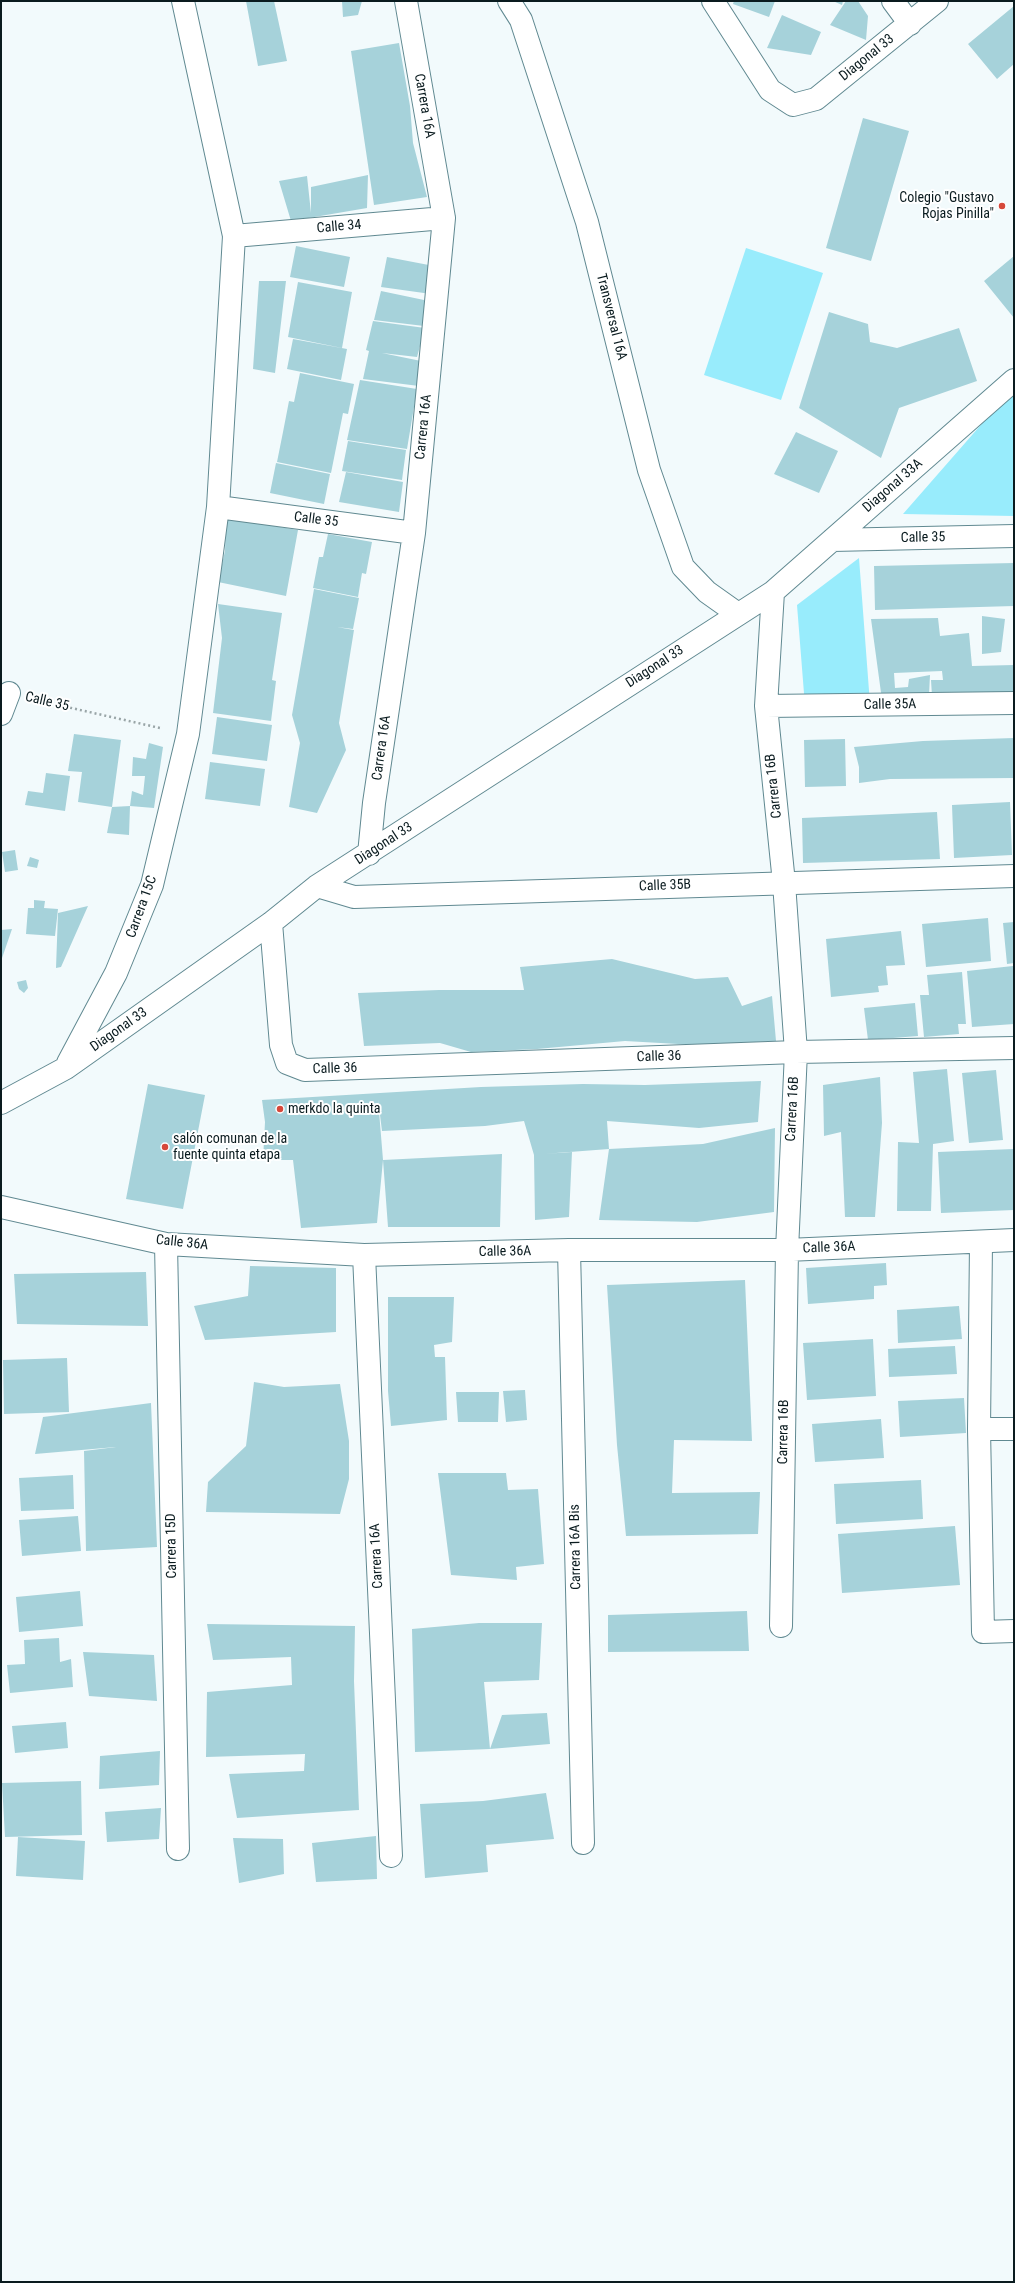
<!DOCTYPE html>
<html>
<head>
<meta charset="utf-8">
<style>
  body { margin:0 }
  #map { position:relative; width:1015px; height:2283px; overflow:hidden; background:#f2fafc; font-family:"Roboto Condensed",sans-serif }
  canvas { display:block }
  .frame { position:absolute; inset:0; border:2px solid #0a1b1f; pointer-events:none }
</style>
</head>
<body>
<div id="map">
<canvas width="1015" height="2283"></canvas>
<div class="frame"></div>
</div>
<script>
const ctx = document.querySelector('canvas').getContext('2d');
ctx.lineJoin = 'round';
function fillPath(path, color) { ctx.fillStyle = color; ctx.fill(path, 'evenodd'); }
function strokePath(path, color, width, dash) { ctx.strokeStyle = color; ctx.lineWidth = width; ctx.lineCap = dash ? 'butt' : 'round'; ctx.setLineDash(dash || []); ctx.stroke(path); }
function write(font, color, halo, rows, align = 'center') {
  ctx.font = font + ' "Roboto Condensed",sans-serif'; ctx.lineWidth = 4; ctx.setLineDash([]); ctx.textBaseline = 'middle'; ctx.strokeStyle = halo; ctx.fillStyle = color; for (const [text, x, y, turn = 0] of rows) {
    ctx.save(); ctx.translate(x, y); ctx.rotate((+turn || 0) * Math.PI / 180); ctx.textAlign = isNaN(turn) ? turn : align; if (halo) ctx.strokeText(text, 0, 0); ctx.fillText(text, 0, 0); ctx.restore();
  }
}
const green = new Path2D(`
  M746 248 823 273 781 400 704 375Z
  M1014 387V516L903 514Z
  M859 558 870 704 805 706 797 605Z`);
const building = new Path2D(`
  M246 1H274L287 61 258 66Z
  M342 1H362L358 15 343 17Z
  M734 1H775L769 17 733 4Z
  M833 1H843L842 5Z
  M846 1H858L868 16 866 40 830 25Z
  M1014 6V64L997 79 968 44Z
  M782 15 821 32 811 55 767 48Z
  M399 43 410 106 413 143 427 197 374 205 351 51Z
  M863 118 909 131 871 261 826 248Z
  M368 175 367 208 291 221 279 181 307 176 311 213V187Z
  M296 246 350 257 344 287 290 277Z
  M1014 256V318L984 281Z
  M387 257 434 266 431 294 381 287Z
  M259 281H286L275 373 253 369Z
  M298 282 352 292 342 348 288 337Z
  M381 291 424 300V326L374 320Z
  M829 312 868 324 870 342 897 348 959 328 977 381 899 408 881 458 799 408Z
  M373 321 425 328 417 357 382 353 421 361 419 386 363 379 369 351 366 350Z
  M293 339 347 349 341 380 287 369Z
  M300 373 354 384 348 414 343 413 331 473 277 462 283 432 323 440 283 432 289 401 294 402Z
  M360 380 417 389 407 449 347 440Z
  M796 432 838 451 819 493 774 474Z
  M348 441 406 450 402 480 342 471Z
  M276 463 330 474 324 504 270 493Z
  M346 472 403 482 399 512 339 502Z
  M226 518 298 530 286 596 218 582 225 551Z
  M328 534 372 542 366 574 362 573 358 597 313 588 319 557H323Z
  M1014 563V606L875 610 874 566Z
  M314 589 359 598 353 629 337 627 354 630 339 723 346 750 317 813 289 807 300 743 292 715Z
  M218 604 282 613 272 680 276 681 271 721 213 713 222 638Z
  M982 616 1005 619 1001 652 982 654Z
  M938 618 940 636 969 633 972 666 1014 665V695L932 696 931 680H943L942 671 894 673 895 688 908 687 909 679 930 675 929 695 882 700 871 619Z
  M217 717 272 725 267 761 212 754Z
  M74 734 121 740 112 807 78 802 82 772 68 771Z
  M1014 738V778L890 779 859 783V767L854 747 923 741Z
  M845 739 846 786 805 787 804 740Z
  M149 743 163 747 154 808 130 806 132 791 143 795 145 776H132L133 757 146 759Z
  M210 762 265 769 260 806 205 799Z
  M46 773 70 776 65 811 25 805 28 791 43 793Z
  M1010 802 1012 855 954 858 952 805Z
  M130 806 129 835 107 833 112 807Z
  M937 812 940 859 803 863 802 818Z
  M15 850 18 870 5 872 2 852Z
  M30 857 39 860 37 868 27 866Z
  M34 900 45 901 44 908 58 909 55 936 26 934 28 908H34Z
  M88 906 61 967 56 968 58 913Z
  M988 918 991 961 926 967 922 924Z
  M1014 922V963L1007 964 1003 923Z
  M12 929 1 961V930Z
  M901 931 905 965 886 966 888 985 878 986 879 992 831 997 826 939Z
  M612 959 695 979 728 977 742 1006 772 996 776 1041 696 1045 625 1041 537 1049 471 1052 440 1043 364 1046 358 993 439 990H524L520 967Z
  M1013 966 1014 1024 972 1027 967 971Z
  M962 972 966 1024H958L959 1034 924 1037 920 995H929L927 975Z
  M26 980 28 988 24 993 19 989 17 982Z
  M915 1003 918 1036 868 1040 864 1008Z
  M947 1069 954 1141 933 1144 931 1211H897L898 1142 919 1143 913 1072Z
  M996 1070 1003 1140 969 1143 962 1073Z
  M880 1077 882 1123 875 1217H845L841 1132 824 1136 823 1085Z
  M761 1081 758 1122 699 1128 607 1121 609 1149 543 1154 572 1152 569 1217 535 1220 534 1155 524 1121 485 1126 382 1131 378 1099 383 1160 502 1154 500 1227H388L383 1160 377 1223 301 1228 293 1160H263L265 1122 262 1100 481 1087 583 1084 645 1085Z
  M148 1084 205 1095 183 1209 126 1199Z
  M775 1128 774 1212 697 1222 599 1220 609 1149 703 1144Z
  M1014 1149V1210L941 1213 938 1152Z
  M886 1263 887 1285 874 1286V1299L808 1304 806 1268Z
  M250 1266 336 1268V1332L205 1340 194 1306 248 1296Z
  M146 1272 148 1326 17 1324 14 1274Z
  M745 1280 752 1441 674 1440 672 1493 760 1492 758 1534 626 1536 617 1445 607 1285Z
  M388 1297H454L452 1342 434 1345 435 1357H445L447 1420 391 1426 388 1391Z
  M959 1306 962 1339 898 1343 897 1310Z
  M873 1339 876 1396 807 1400 803 1343Z
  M955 1346 957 1374 889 1377 888 1349Z
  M67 1358 69 1412 4 1414 3 1360Z
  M254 1382 284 1387 340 1384 349 1441V1479L340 1514 206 1512 208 1482 246 1446Z
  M525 1390 527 1420 506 1422 503 1391Z
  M456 1392H499L498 1422H458Z
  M964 1398 966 1433 900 1437 898 1401Z
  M151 1403 157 1547 86 1551 84 1451 116 1447 35 1454 43 1417Z
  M881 1419 884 1458 815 1462 812 1424Z
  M438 1473H506L508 1490 538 1489 544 1564 516 1567 517 1580 451 1575Z
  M73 1475 74 1509 21 1511 19 1478Z
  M921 1480 923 1519 836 1524 834 1484Z
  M78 1516 81 1551 22 1556 19 1520Z
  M955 1526 960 1585 842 1593 838 1534Z
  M80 1591 83 1626 19 1632 16 1597Z
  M747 1611 749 1651 608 1652V1615Z
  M479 1623H542L539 1680 484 1682 490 1749 502 1715 547 1713 550 1744 490 1749 415 1752 412 1629Z
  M207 1624 355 1626 354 1681 359 1810 237 1818 229 1774 304 1771 305 1754 206 1757 207 1692 292 1685 291 1657 213 1660Z
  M59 1638 60 1662 71 1659 73 1687 10 1693 7 1665 25 1664 24 1640Z
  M83 1652 154 1655 157 1701 89 1696Z
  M66 1722 68 1748 15 1753 12 1726Z
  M160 1751 159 1785 99 1789 100 1756Z
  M81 1781 82 1835 5 1837 2 1783Z
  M546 1793 554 1839 486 1845 488 1872 425 1878 420 1804 483 1801Z
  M161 1808 159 1839 107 1842 105 1812Z
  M376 1836 377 1879 316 1882 312 1843Z
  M18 1837 85 1841 83 1880 16 1876Z
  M233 1838 283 1839 284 1874 239 1883Z`);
const path = new Path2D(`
  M36 700 160 728`);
const street = new Path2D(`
  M509 1 521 20 587 222 649 470 683 567 707 592 738 614
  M713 1 770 90 793 105 816 99 937 1
  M893 1 910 24
  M234 236 444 218
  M218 507 414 533
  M832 540 1014 536
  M773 592 766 706 784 883 796 1052 787 1250 781 1626
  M766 706 1014 703
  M1 714 9 693
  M369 854 374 803 414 533 444 218 406 1
  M317 886 354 897 1014 876
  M271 923 281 1045 287 1063 305 1070 796 1052 1014 1048
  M68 1063 116 973 152 885 188 734 218 507 234 236 183 1
  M1 1103 66 1068 271 923 317 886 773 592 1014 380
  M1 1207 166 1244 364 1255 569 1250H787L1014 1240
  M981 1243 979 1429 983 1632 1014 1631
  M166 1244 178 1849
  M569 1250 583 1843
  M364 1255 391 1856
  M979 1429H1014`);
const markers = [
  [1002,206,4,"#d6483a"],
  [280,1109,4,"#d6483a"],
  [165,1147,4,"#d6483a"]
];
const streetNames = [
  ["Diagonal 33",867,58,-39],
  ["Carrera 16A",424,106,80],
  ["Calle 34",339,227,-5],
  ["Transversal 16A",611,317,76],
  ["Carrera 16A",424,427,-84],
  ["Diagonal 33A",893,486,-41],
  ["Calle 35",316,520,7],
  ["Calle 35",923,538,-1],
  ["Diagonal 33",655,667,-33],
  ["Calle 35",47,702,13],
  ["Calle 35A",890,705,-1],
  ["Carrera 16A",382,748,-82],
  ["Carrera 16B",774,786,-96],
  ["Diagonal 33",384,844,-33],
  ["Calle 35B",665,886,-2],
  ["Carrera 15C",142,907,-70],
  ["Diagonal 33",119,1030,-35],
  ["Calle 36",659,1057,-2],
  ["Calle 36",335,1069,-2],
  ["Carrera 16B",793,1109,-87],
  ["Calle 36A",182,1243,6],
  ["Calle 36A",829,1248,-2],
  ["Calle 36A",505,1252,-1],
  ["Carrera 16B",784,1432,-89],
  ["Carrera 15D",172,1546,-91],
  ["Carrera 16A Bis",576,1547,-91],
  ["Carrera 16A",377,1556,-93]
];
const poiNames = [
  ["Colegio \"Gustavo",994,198,"right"],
  ["Rojas Pinilla\"",994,214,"right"],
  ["merkdo la quinta",288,1109],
  ["salón comunan de la",173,1139],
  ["fuente quinta etapa",173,1155]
];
fillPath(green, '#98ecfc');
fillPath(building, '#a6d2da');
strokePath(street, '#608991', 24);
strokePath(path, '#99a5a7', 2.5, [2, 3]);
strokePath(street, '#fff', 22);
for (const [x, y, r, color] of markers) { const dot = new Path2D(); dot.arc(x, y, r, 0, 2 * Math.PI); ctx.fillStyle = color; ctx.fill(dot); strokePath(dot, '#fff', 1.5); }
write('14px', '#0a1b1f', '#fff', streetNames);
write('14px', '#0a1b1f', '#fff', poiNames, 'left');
</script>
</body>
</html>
